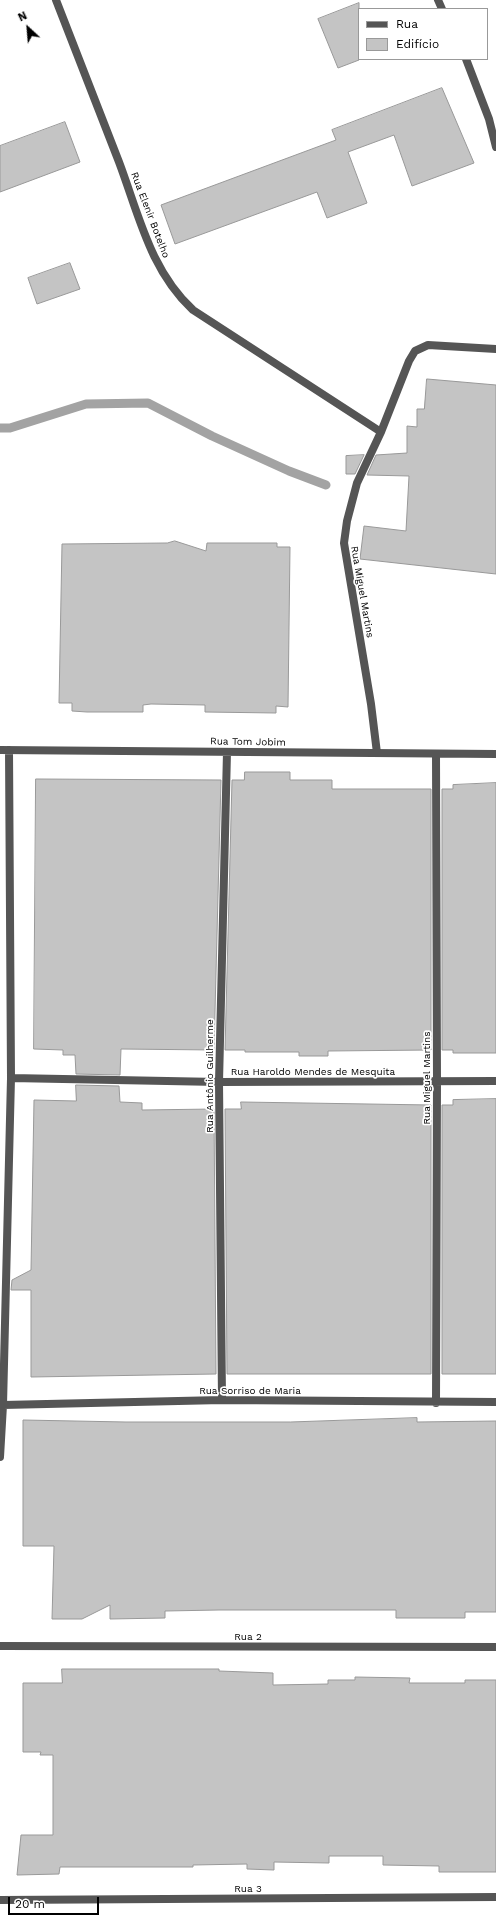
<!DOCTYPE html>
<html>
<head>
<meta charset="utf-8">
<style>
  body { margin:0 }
  #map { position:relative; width:496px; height:1923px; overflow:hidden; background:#fff; font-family:"Work Sans",sans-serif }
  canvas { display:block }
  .legend { position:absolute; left:358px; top:8px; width:130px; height:52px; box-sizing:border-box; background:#fff; border:1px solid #999; margin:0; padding:5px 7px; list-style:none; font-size:12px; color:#000 }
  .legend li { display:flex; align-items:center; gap:8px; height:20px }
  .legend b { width:20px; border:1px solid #999 }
  .north { position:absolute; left:8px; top:8px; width:40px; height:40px; -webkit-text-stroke:3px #fff; paint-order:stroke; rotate:334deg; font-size:11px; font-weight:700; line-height:16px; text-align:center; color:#000 }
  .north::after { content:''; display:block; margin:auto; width:14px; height:18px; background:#000; clip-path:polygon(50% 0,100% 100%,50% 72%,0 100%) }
  .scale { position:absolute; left:8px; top:1897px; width:91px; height:18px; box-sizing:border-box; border:2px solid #000; border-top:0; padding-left:5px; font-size:12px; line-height:14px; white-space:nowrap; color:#000; -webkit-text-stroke:3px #fff; paint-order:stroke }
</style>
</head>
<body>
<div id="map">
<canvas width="496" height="1923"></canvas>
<ul class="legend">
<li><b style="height:5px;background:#555"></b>Rua</li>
<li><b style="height:11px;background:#c4c4c4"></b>Edifício</li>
</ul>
<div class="north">N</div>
<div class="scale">20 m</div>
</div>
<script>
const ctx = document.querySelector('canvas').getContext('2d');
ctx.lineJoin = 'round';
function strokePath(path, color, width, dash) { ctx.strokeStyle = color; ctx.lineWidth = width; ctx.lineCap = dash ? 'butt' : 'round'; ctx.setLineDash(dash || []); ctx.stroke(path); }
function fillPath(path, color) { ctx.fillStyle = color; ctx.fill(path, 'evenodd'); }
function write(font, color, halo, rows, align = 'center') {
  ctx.font = font + ' "Work Sans",sans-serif'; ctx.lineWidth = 3.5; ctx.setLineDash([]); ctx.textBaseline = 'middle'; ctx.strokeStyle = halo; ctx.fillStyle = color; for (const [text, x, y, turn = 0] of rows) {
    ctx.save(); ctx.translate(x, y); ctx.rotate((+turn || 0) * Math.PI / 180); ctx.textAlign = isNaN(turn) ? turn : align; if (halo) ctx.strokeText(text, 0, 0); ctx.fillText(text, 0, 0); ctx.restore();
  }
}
const stream = new Path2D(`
  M0 428H10L86 404 148 403 212 436 289 471 326 485`);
const building = new Path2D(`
  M359 3V60L338 68 318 19Z
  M442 88 474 163 412 186 394 135 348 152 367 203 327 218 317 192 175 244 161 205 336 140 332 130Z
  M65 122 80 162 0 192V146Z
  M70 263 80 289 37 304 28 278Z
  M427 379 496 385V574L360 559 364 526 406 531 409 476 367 475 376 455 407 453V426L417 427V409H424Z
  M364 455 355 474H346V456Z
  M175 541 206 551 207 543H277V547H290L288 707 276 706V713L205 712V705L151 704 143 705V712H87L72 711V703H59L62 544 167 543Z
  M245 772H290V780H332V789H431V1050L328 1051V1056H299V1052H245V1050H225L232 780H244Z
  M36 779 221 780 214 1050 121 1049 120 1075 76 1074 75 1055H63V1050L34 1049Z
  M496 783V1053H453V1050H442V789H453V785Z
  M76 1085 119 1086 120 1102 142 1103V1110L214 1109 216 1374 31 1377V1290H11L12 1280 31 1270 34 1100 76 1101Z
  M496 1099V1374H442V1105H453V1100Z
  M241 1102 431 1105V1374H227L225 1109H241Z
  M417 1418V1422L496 1421V1612H465V1618H396V1610H219L165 1611V1618L110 1619V1605L82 1619H52L54 1546H23V1420L126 1422H290Z
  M62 1669H219V1671L273 1673V1685L328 1684V1680H355V1677L410 1678 409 1683H465V1680H496V1872H439V1866L383 1865V1856H329V1863L274 1862V1870L247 1869V1864L193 1865V1867H60L59 1874 17 1875 21 1835H53V1755H40L41 1752H23V1683H62Z`);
const minor = new Path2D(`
  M56 0C77 54 98 108 119 162 139 215 150 270 193 310L381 432
  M438 0 442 9
  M466 59 489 119 496 147
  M0 750 496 754
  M377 753 371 704 344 543 347 521 357 483 381 432 409 361 415 351 428 345 496 349
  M11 1078 219 1082 496 1081
  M222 1400 219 1082 227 752
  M436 1403 437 1082 436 754
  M3 1405 222 1400 496 1402
  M0 1457 3 1405 11 1078 9 750
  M0 1646 496 1647
  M0 1900 496 1897`);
const streetNames = [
  ["Rua Elenir Botelho",150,215,69],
  ["Rua Miguel Martins",362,592,80],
  ["Rua Tom Jobim",248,742,1],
  ["Rua Haroldo Mendes de Mesquita",313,1072],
  ["Rua Antônio Guilherme",210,1076,-90],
  ["Rua Miguel Martins",427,1078,-90],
  ["Rua Sorriso de Maria",250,1391],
  ["Rua 2",248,1637],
  ["Rua 3",248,1889]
];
strokePath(stream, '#a3a3a3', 9);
fillPath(building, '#c4c4c4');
strokePath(building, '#999', 1);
strokePath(minor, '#555', 8);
write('10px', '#000', '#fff', streetNames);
</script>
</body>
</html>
